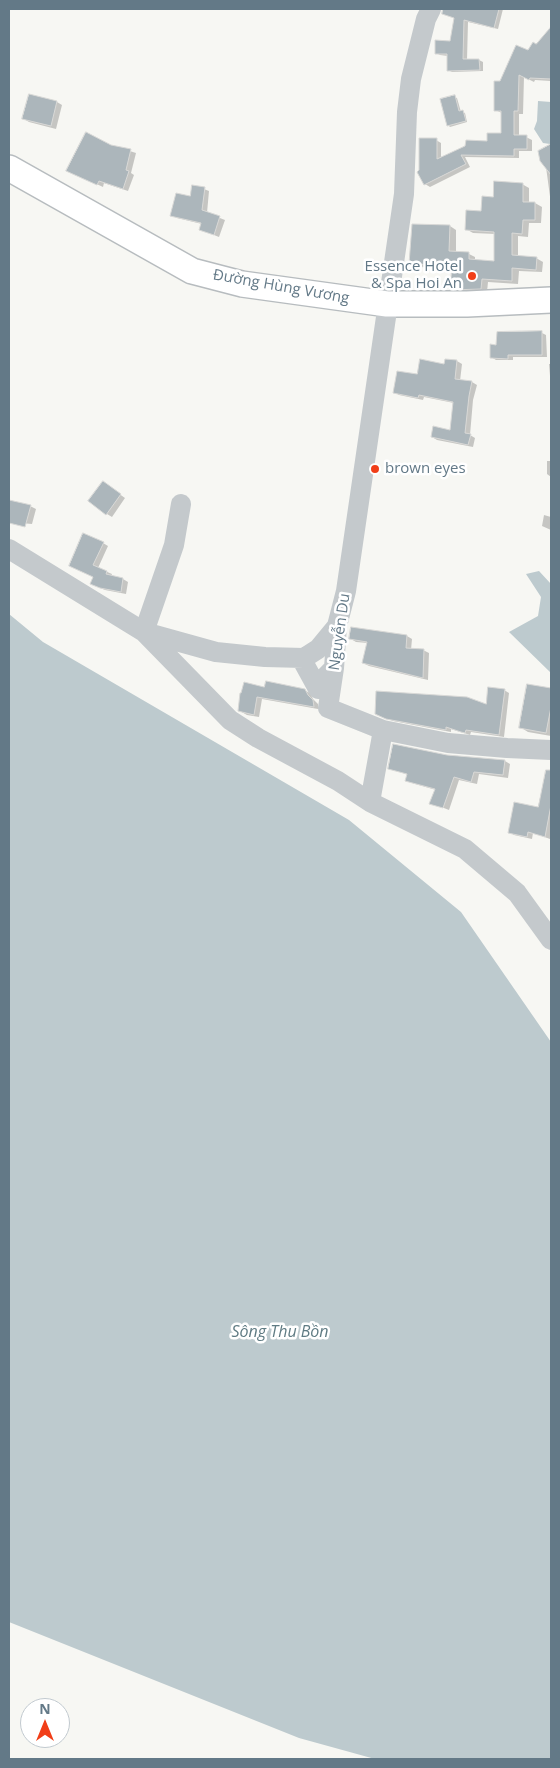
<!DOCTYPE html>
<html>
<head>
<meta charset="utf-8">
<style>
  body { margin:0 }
  #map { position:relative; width:560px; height:1768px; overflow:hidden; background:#f7f7f3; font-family:"Open Sans",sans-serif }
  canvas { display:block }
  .frame { position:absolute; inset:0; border:10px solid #637987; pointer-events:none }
  .north { position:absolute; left:20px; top:1698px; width:50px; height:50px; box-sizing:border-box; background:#fff; border:1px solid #c1c9cf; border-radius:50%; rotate:0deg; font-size:14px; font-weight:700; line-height:20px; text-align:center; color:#637987 }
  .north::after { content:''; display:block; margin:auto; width:18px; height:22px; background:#f13e18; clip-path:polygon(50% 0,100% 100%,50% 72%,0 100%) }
</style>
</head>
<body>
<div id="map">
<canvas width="560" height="1768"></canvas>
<div class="frame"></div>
<div class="north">N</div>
</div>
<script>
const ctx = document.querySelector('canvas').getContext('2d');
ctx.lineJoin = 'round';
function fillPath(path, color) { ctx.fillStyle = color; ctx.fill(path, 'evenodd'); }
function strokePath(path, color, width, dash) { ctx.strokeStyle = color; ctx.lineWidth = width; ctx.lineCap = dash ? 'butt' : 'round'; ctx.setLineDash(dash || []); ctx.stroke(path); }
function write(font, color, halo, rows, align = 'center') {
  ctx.font = font + ' "Open Sans",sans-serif'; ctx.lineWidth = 5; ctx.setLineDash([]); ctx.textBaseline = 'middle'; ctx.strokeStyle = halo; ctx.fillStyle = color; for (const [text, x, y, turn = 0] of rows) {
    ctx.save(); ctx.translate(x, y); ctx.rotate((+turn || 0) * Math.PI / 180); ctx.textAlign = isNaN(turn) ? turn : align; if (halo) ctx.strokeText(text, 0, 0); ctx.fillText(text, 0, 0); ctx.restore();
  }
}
const water = new Path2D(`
  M538 101 551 102 550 144 543 143 534 129 537 121Z
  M539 571 551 584V673L509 632 538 616 541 597 526 574Z
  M9 614 43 642 349 820 461 912 551 1042V1759H375L299 1738 9 1622Z`);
const shadow = new Path2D(`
  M458 9H503L498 29 468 22 467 60H479L483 62V71L452 72 448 70V56L440 55 436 53 451 42 452 34Z
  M551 28V81L535 80 534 82 524 77 523 114H519V137H526L532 140V151H519V158L465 157 470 167 430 187 425 184 436 140 441 143V158L489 142 502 134V113L495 110 501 82Z
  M30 95 57 102 62 105 56 129 29 122 24 119Z
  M454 97 457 98 461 112 465 113 467 122 450 127 448 125Z
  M111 145 136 153 131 173 134 175 128 191 104 183 103 187 73 173Z
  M547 148H551V204L546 167Z
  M522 184 529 188V203H535L542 207 541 223H529L528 237 518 236V257L536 258 543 262 542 272 519 271 518 284 488 282 487 292 458 293 452 289 453 268 416 267 410 263 450 226 456 230V253L469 254 475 257V261L496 262V234L473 233 466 229 494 198Z
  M204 189 209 191 207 213 225 220 219 237 201 230 202 224 177 218 172 215Z
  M542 333 546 335 547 357H513V360H496L491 357 497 346Z
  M446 360 457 361 462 364 460 381 472 382 477 385 473 400 470 435 475 438 473 447 437 440 432 437 451 431 454 403 424 397 423 400 399 395 394 392 418 376 445 366Z
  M549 364H551V377L550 376Z
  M547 461H551V477L547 474Z
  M108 486 125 498 112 517 107 514Z
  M9 502 30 506 36 509 32 524 9 522Z
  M544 515 551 517V530L542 526Z
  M103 543 108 546 98 568 112 574 111 577 123 579 128 582 126 594 105 590 96 586 94 577 75 568Z
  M352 629 407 636 412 639 411 650H423L429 653 428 680 369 666 363 663 368 643 356 642 351 639Z
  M528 685 551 689V736L528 732 520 727Z
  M265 688 304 690 310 693 313 699 318 704V709L262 699 259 717 247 715 238 710Z
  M504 690 509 693 504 737 471 732 470 735 467 734 451 729V732L393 721 381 716 487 705Z
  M447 756 505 761 510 764 508 778 479 774 477 784 459 780 449 810 431 803 436 790 412 783 407 780 408 775 390 768Z
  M540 805 551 808 550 839 533 833 532 839 514 835 509 832 539 808Z`);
const building = new Path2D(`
  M443 9H499L494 28 464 20 463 59H479L480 70 447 71V54H435V40L450 41 454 18 442 14Z
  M551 27V79L530 78 529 80 519 75 518 111H514V135H527V149H514V156L461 155 466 164 424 185 417 172 419 170V138H437V159L465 146 466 140 487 141V133H501V111H494V81H500L516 45 528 50 533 42 536 44Z
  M29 94 57 101 51 126 22 119Z
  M455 95 459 111 463 110 466 121 447 126 440 99Z
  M86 132 111 145 131 149 126 170 129 171 123 189 99 181 97 185 66 171Z
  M551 144V175L540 161 538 151Z
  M494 181 523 183V202H535V220H523L522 234 512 233V255L537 257 536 270 512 268V281L482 279 481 289 450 290 452 265 409 264 412 224 450 225 449 251 469 252V259L494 261V232L465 230 466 210 481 211 482 196 493 197Z
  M192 185 205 187 202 210 220 216 214 235 199 230 201 223 170 216 176 193 190 196Z
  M542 331V355H508V359L490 358V344L496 345 497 332Z
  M420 359 444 364 445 359 457 360 455 379 472 381 469 396 465 433 471 434 468 445 431 437 433 426 450 430 453 402 419 395 418 398 393 393 397 371 417 374Z
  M103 481 121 494 106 515 88 501Z
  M9 500 31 505 25 527 9 523Z
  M83 533 104 542 93 565 107 571 106 574 123 578 121 592 100 588 90 584 93 577 69 566Z
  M351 627 407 635 406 648 424 649 423 678 362 663 367 642 349 639Z
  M266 681 305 689 308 695 313 700 314 707 257 697 254 715 238 711 240 693H241L244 682 264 687Z
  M527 684 551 688V707L546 733 519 728Z
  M488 687 505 689 499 735 466 730 465 733 461 732 446 727V730L386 719 375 714 376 691 467 697 486 704Z
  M393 744 447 755 505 760 503 775 474 772 471 782 454 777 443 808 429 804 435 789 405 781 407 774 388 769Z
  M546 770H551V805L545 837 528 832 527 837 508 833 514 802 538 807Z`);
const minor = new Path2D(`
  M431 9 426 19 411 79 407 112 404 194 346 591 337 626 334 668 328 708 383 730 370 802 465 849 517 893 551 940
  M181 504 174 545 144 632 230 720 258 738 338 781 370 802
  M9 549 144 632 216 652 265 657 304 658 318 649 337 626
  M301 658 318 689 326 676 333 669
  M383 730 448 743 507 748 551 750`);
const major = new Path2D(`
  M9 168 192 271 242 284 387 304H467L551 300`);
const markers = [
  [472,276,5,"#f13e18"],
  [375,469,5,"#f13e18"]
];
const poiNames = [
  ["Essence Hotel",462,267],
  ["& Spa Hoi An",462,284],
  ["brown eyes",385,469,"left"]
];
const streetNames = [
  ["Đường Hùng Vương",281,287,10],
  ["Nguyễn Du",340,632,-82]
];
const waterNames = [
  ["Sông Thu Bồn",280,1332]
];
fillPath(water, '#bdcace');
fillPath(shadow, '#0003');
fillPath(building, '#acb6bb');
strokePath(building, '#d8d8d6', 1);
strokePath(major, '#b7bcbf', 28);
strokePath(minor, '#c4c9cc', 20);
strokePath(major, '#fff', 25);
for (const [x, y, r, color] of markers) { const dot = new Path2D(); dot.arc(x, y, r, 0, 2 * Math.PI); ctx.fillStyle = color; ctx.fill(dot); strokePath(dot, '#fff', 2); }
write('15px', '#637987', '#fff', poiNames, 'right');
write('15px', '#637987', '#fff', streetNames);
write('italic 16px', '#5f7b83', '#fff', waterNames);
</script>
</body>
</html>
